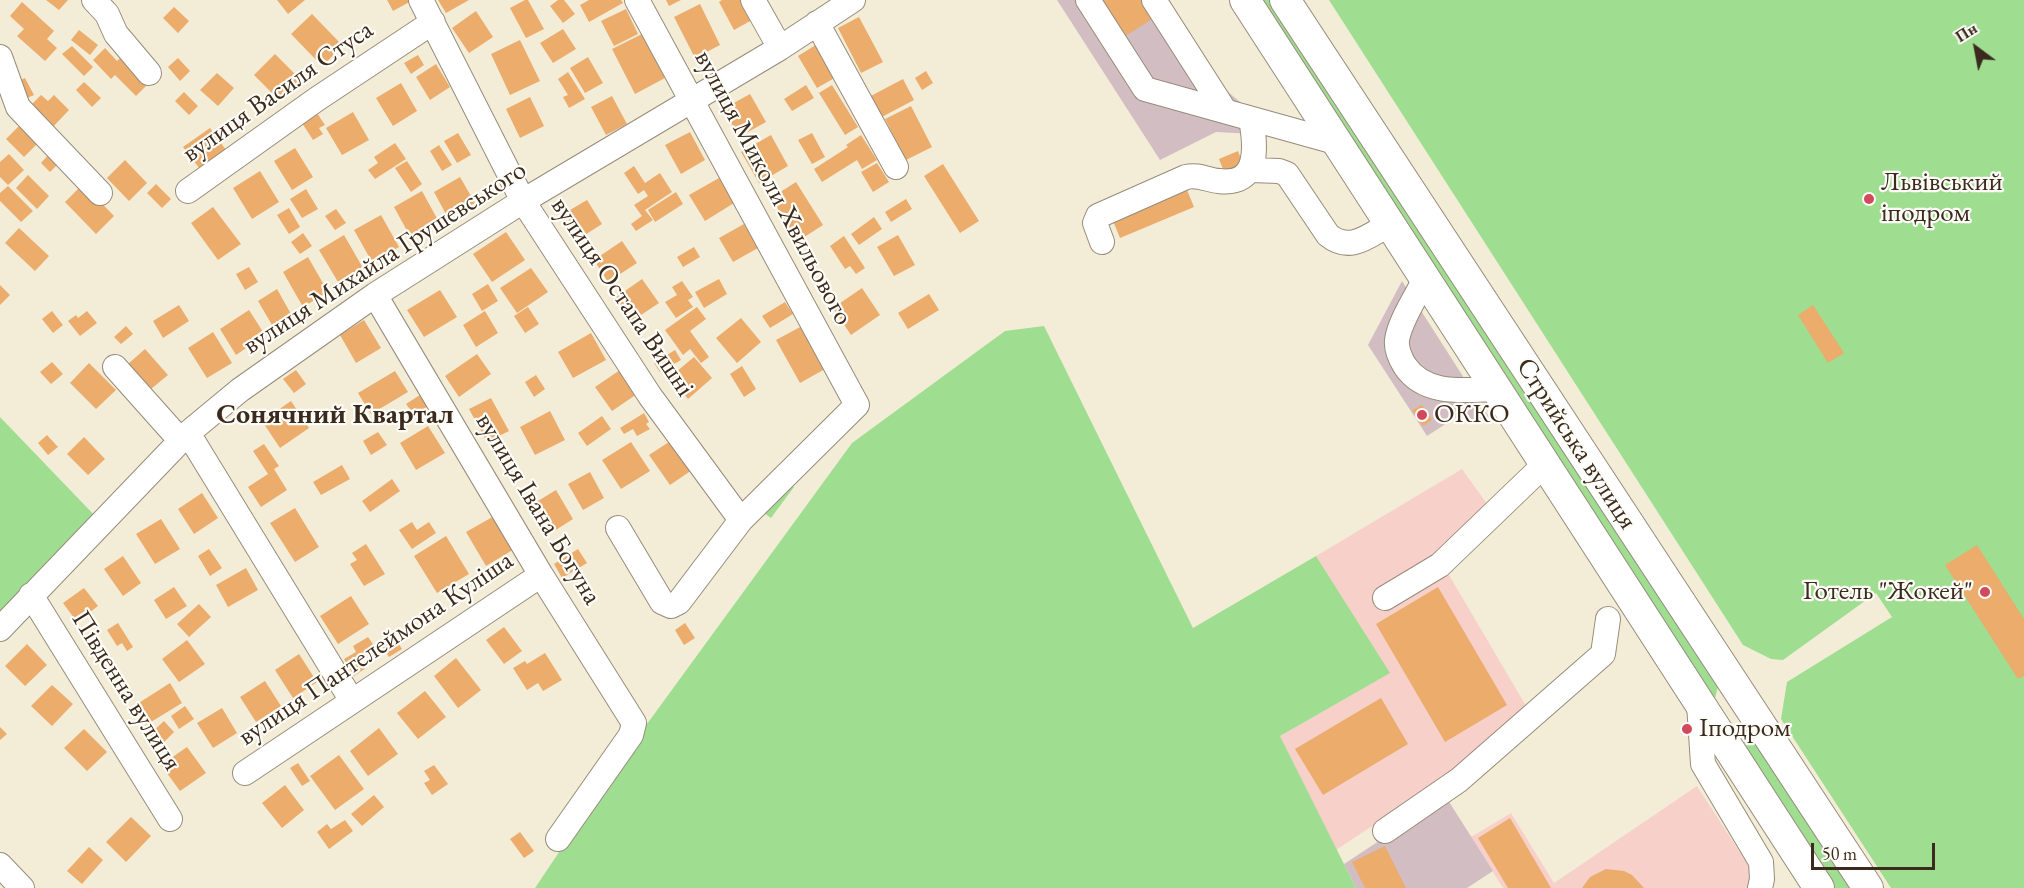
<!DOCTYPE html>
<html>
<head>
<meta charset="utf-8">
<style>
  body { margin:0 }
  #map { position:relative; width:2024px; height:888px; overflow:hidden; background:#f3edd8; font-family:"EB Garamond",serif }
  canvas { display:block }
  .north { position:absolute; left:1946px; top:18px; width:60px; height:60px; -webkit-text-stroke:4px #fdfcf7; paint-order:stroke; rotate:328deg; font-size:16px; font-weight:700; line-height:24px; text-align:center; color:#3b2a1e }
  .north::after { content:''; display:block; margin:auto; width:21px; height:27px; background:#3b2a1e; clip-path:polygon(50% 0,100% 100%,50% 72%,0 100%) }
  .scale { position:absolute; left:1811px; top:843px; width:124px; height:27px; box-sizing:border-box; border:3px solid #3b2a1e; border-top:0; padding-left:8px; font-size:18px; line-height:21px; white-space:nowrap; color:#3b2a1e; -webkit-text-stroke:4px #fdfcf7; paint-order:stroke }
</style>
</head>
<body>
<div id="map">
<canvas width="2024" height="888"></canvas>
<div class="north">Пн</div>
<div class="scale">50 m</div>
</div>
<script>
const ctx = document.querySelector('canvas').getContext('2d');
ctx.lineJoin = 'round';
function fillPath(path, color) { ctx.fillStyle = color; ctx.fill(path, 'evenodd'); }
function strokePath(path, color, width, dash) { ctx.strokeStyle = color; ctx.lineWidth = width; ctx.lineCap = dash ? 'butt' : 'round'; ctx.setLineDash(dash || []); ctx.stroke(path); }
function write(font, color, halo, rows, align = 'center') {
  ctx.font = font + ' "EB Garamond",serif'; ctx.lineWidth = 4.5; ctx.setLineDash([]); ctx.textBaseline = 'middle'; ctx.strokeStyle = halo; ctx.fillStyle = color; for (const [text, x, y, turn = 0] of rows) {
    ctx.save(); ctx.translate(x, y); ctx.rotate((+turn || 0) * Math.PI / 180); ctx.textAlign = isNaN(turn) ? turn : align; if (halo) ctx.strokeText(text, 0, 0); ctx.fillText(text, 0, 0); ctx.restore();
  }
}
const built = new Path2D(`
  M1462 469 1490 508 1439 558 1529 711 1452 773 1336 850 1280 736 1389 673 1316 556Z
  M1697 786 1763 888H1503L1471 837 1511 813 1554 883Z`);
const industrial = new Path2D(`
  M1057 0H1169L1227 91 1247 108 1254 134 1216 132 1160 160Z
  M1402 281 1489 417 1478 423 1458 416 1427 436 1368 345Z
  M1446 797 1493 871 1467 888H1356L1344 864Z`);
const green = new Path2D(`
  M1257 0H1272L1718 687 1715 698 1705 695Z
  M1329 0H2024V888H1891L1781 719 1787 682 1892 617 1876 593 1783 660 1771 659 1743 645Z
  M1044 326 1193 628 1316 556 1390 673 1280 736 1356 888H535L620 761 852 443 1005 331Z
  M0 417 98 519 0 619Z
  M782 479 794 487 771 518 757 508Z
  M1746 738 1755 741 1851 888H1835L1751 760 1744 743Z`);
const building = new Path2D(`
  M46 0H68L59 10Z
  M277 0H305L288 14Z
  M387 0H413L393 11Z
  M438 0H469L446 13Z
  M525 0H528L544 29 526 38 510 8Z
  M558 0H564L575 14 563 23 550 6Z
  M589 0H621L623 3 589 22 580 5Z
  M666 0H681L669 6Z
  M722 0H742L752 20 734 30 719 2Z
  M1100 0H1143L1155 17 1124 37Z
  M22 2 54 31 47 39 57 48 45 61 17 36 24 29 10 16Z
  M700 4 720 45 695 58 674 17Z
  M174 7 189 21 178 33 163 18Z
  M626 9 638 34 614 46 601 21Z
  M476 11 493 37 469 53 452 28Z
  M312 14 343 46 322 66 291 34Z
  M859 17 883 62 861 73 838 28Z
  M563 29 576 49 553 63 540 43Z
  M79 30 98 45 90 55 71 40Z
  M642 34 665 78 635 94 612 49Z
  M520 40 540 81 510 95 491 54Z
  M819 43 838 76 817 88 798 56Z
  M72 46 93 67 84 76 62 54Z
  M105 48 117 61 124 54 151 81 136 96 115 75 111 79 93 60Z
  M275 54 300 79 279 100 254 75Z
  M418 55 424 65 411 74 404 63Z
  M588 57 603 83 585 93 570 68Z
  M178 58 190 71 180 81 168 67Z
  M436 64 450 87 430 100 416 77Z
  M926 71 933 83 922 90 915 78Z
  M568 72 585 99 569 108 563 97 568 95 558 79Z
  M217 73 234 88 218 106 200 90Z
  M25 78 34 95 23 100 14 83Z
  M903 79 914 100 878 119 867 98Z
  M84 82 101 98 92 107 76 90Z
  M401 83 417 111 393 126 376 98Z
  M806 85 814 98 792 111 784 99Z
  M832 85 858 127 845 135 819 93Z
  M184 92 198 106 189 115 175 101Z
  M750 94 766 122 739 137 723 109Z
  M41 95 48 101 54 95 69 110 51 129 28 108Z
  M612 96 627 124 606 135 591 107Z
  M530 97 544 126 520 138 506 109Z
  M911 106 932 147 906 160 885 119Z
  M353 112 369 140 342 155 326 128Z
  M317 113 325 125 319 128 323 134 313 140 302 123Z
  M22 123 40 141 24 157 6 139Z
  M210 128 226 150 200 169 183 147Z
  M690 132 705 160 681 174 665 145Z
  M458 133 471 155 457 163 444 141Z
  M812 133 825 157 812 164 798 140Z
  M771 135 788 166 759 183 741 152Z
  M861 135 877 160 862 169 857 160 822 182 814 169 848 147 846 145Z
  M395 143 406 159 375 179 368 170 378 163 374 157Z
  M439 145 452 165 442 171 430 151Z
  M295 148 313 177 292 190 274 161Z
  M1238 151 1245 169 1226 177 1219 159Z
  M50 153 59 163 50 172 41 163Z
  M9 154 24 170 8 185 0 177V162Z
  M125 160 147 183 129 201 107 178Z
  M407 161 422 184 411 192 395 168Z
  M877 163 889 182 873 192 861 172Z
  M943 164 979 221 960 233 924 176Z
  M634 166 645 183 660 173 672 192 645 210 653 220 636 231 631 224 642 216 634 205 648 196 644 190 638 194 624 173Z
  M260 171 279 202 252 219 233 188Z
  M28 175 49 196 37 209 16 188Z
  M460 177 475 203 448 218 434 192Z
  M719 178 734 203 705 221 689 195Z
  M796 182 823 225 798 241 771 198Z
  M83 184 114 216 96 234 65 202Z
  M156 184 171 199 162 208 147 193Z
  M1185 185 1194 207 1120 238 1111 216Z
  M8 186 33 211 21 222 0 201V193Z
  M306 189 318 209 302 218 290 199Z
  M422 191 439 222 411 238 394 207Z
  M676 192 683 204 655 222 648 210Z
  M906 199 912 209 891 222 885 212Z
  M587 200 602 224 580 238 565 213Z
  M213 207 241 244 218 260 191 223Z
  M289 208 300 227 289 234 277 215Z
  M336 209 346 223 335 230 325 216Z
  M381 215 399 247 372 262 354 230Z
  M874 217 882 229 859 245 851 234Z
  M744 224 758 248 733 262 719 238Z
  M19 228 49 256 35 271 5 243Z
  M506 232 525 260 492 282 473 254Z
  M303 233 312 246 300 254 291 242Z
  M344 235 363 268 338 282 319 250Z
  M898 235 915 265 894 276 877 247Z
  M844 236 865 268 856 274 850 266 845 269 830 246Z
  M622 241 637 263 608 282 594 260Z
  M694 247 700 257 683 267 677 257Z
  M308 257 328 292 303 307 283 272Z
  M249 267 258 282 245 290 236 274Z
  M531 268 548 292 517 313 500 288Z
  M642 279 659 303 632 321 615 298Z
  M719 279 727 294 704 308 695 292Z
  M682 281 693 297 688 300 693 307 676 318 665 302 677 295 672 287Z
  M488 284 498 301 482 311 472 294Z
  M0 285 10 295 0 305Z
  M862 288 880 315 851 335 833 308Z
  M277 289 291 314 272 325 258 301Z
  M440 290 457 317 424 337 407 310Z
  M929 294 939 310 908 329 898 313Z
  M785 302 793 314 770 328 762 316Z
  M179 305 189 321 163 338 153 321Z
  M1813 305 1844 353 1828 363 1798 315Z
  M528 307 539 324 525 333 514 316Z
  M697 307 706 319 690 331 709 357 701 363 690 349 683 355 665 330Z
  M249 310 265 335 236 355 220 329Z
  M52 311 63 325 53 333 42 319Z
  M87 311 97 323 80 336 68 321 76 315 78 318Z
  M485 311 498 333 476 347 463 325Z
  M741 318 761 342 737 363 716 338Z
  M364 320 381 348 356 363 340 335Z
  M126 326 133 334 121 344 114 337Z
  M802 326 825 369 800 383 776 340Z
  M213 332 232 363 207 378 188 348Z
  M591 333 606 360 573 378 558 352Z
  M145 349 168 375 151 389 128 364Z
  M675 350 681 360 660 372 654 363Z
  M477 354 491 374 459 397 445 376Z
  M694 357 712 378 688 399 670 377Z
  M52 362 63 374 51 384 40 372Z
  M89 363 116 390 96 409 70 383Z
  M742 366 756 389 744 397 730 374Z
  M296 370 306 384 294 393 283 379Z
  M620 370 637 394 612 411 595 387Z
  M395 371 408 392 371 414 358 393Z
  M536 375 545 389 534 397 525 382Z
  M423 393 431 404 414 415 406 404Z
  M491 398 509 431 487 442 469 409Z
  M291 401 309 428 280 448 262 421Z
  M1422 405 1432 420 1423 426 1412 410Z
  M550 411 565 440 535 455 520 427Z
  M644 413 649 422 646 424 650 429 637 436 633 429 624 434 620 428Z
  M602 416 611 429 587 446 578 433Z
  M428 426 445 453 416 470 400 443Z
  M378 432 387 445 371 455 363 441Z
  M47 435 58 447 48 455 38 443Z
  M84 437 105 459 88 475 67 454Z
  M672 440 692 470 670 485 649 455Z
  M631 442 650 471 621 489 602 460Z
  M264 444 279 466 274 469 287 490 261 507 248 487 268 474 253 451Z
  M342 465 350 479 321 495 313 482Z
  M590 472 604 498 583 510 568 484Z
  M392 479 400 491 370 512 362 501Z
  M556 490 573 519 551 533 533 504Z
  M202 493 218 518 194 534 178 509Z
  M295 508 319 547 295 562 270 523Z
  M496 515 516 548 486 566 466 532Z
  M161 519 180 549 155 564 136 534Z
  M412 522 417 530 429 522 436 533 412 549 399 530Z
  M446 536 469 574 437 593 414 556Z
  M366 544 385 574 364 586 350 564 357 560 352 553Z
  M1977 545 2024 619V676L2018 679 1945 565Z
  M209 549 222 568 210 576 198 556Z
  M578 549 587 563 562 578 554 564Z
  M123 556 141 583 123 596 104 569Z
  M246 568 258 590 228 607 216 585Z
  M174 587 187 606 166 619 154 600Z
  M1438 587 1507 705 1445 742 1376 624Z
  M84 588 98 606 77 622 63 603Z
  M351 596 369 624 338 644 320 616Z
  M199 604 211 617 189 637 177 624Z
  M118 623 133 647 127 651 122 643 117 646 107 630Z
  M685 623 695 638 684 645 675 630Z
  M504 627 522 651 504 664 486 640Z
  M392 633 402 649 389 657 379 641Z
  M368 637 375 647 359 656 366 668 354 676 344 659 356 652 353 646Z
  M187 640 205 664 179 682 162 659Z
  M27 644 47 665 25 686 5 666Z
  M545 653 562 680 543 691 538 683 527 690 513 668 525 661 527 664Z
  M299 654 317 682 293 698 275 670Z
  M456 658 481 690 458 708 434 676Z
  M265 681 281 706 256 722 240 697Z
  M170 683 182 703 146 725 134 706Z
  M52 685 73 704 52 726 31 706Z
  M425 691 446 717 418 739 397 713Z
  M1381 698 1408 744 1323 795 1295 749Z
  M185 706 194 719 179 729 171 716Z
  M222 708 237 733 213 748 197 723Z
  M164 721 174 732 160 746 149 735Z
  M0 727 7 734 0 740Z
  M379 728 398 754 368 776 350 751Z
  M84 729 107 752 87 771 64 748Z
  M187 747 206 773 180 791 161 765Z
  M339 755 364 789 335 810 310 776Z
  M298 763 310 781 302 786 290 768Z
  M434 765 448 784 432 795 424 783 430 780 424 771Z
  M285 785 304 810 282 828 262 803Z
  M374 795 384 807 362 826 351 814Z
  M131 817 151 836 126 862 106 842Z
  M1510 818 1551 888H1508L1478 838Z
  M345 820 353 831 329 849 317 832 327 824 331 829Z
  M520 832 534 851 524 858 510 839Z
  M1385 846 1406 888H1365L1352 862Z
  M89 847 103 860 82 884 67 871Z
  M1606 869 1624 871 1632 875 1644 888H1582L1590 877Z`);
const minor = new Path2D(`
  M94 0 107 14 116 34 149 73
  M421 0 523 201 650 396 741 520
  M753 0 780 48
  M1088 0 1145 89 1335 142
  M1154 0 1225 111
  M817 23 896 167
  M0 57 18 107 100 193
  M1251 170 1279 171 1287 174 1328 235C1350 253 1368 236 1388 225
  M188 191 317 99 433 22
  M1102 242 1095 223 1098 216 1186 177C1198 174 1207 180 1219 181 1260 186 1256 146 1251 119
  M1424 280C1416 298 1400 320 1397 340 1396 349 1400 358 1405 366 1425 396 1464 390 1495 389
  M375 295 541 575 634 723 631 735 558 839
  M115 367 181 441
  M188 433 352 701
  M618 528 662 602 671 606 679 602 741 520 857 405 637 0
  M31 595 170 819
  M1385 598 1440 565 1544 465
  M0 629 188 433 240 390 375 295 523 201 780 48 853 0
  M1699 704 1703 764 1761 862 1762 879 1760 888
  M245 773 541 575
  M1385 831 1459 780 1603 654 1608 619
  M0 865 22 888`);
const major = new Path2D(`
  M1245 0 1819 888
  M1285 0 1868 888`);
const markers = [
  [1869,199,6,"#d1495b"],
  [1422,415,6,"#d1495b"],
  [1985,592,6,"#d1495b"],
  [1687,729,6,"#d1495b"]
];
const streetNames = [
  ["вулиця Василя Стуса",278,92,-35],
  ["вулиця Миколи Хвильового",773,188,62],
  ["вулиця Михайла Грушевського",385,258,-33],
  ["вулиця Остапа Вишні",622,297,56],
  ["Стрийська вулиця",1576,444,57],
  ["вулиця Івана Богуна",538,509,59],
  ["вулиця Пантелеймона Куліша",376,649,-34],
  ["Південна вулиця",126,691,58]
];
const poiNames = [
  ["Львівський",1881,183],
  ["іподром",1881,214],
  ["ОККО",1434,415],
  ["Готель \"Жокей\"",1973,592,"right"],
  ["Іподром",1699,729]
];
const neighbourhoodNames = [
  ["Сонячний Квартал",335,415]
];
fillPath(built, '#f7d0ca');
fillPath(industrial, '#d2bec2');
fillPath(green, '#9fdd91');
fillPath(building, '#ebac6c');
strokePath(minor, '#978c7b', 26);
strokePath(major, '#978c7b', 32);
strokePath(minor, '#fff', 24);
strokePath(major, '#fff', 30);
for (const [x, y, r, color] of markers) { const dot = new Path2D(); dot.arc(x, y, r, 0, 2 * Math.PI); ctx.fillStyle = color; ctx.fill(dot); strokePath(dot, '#fdfcf7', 2); }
write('27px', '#3b2a1e', '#fdfcf7', streetNames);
write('27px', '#3b2a1e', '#fdfcf7', poiNames, 'left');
write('bold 28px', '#3b2a1e', '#fdfcf7', neighbourhoodNames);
</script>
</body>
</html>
